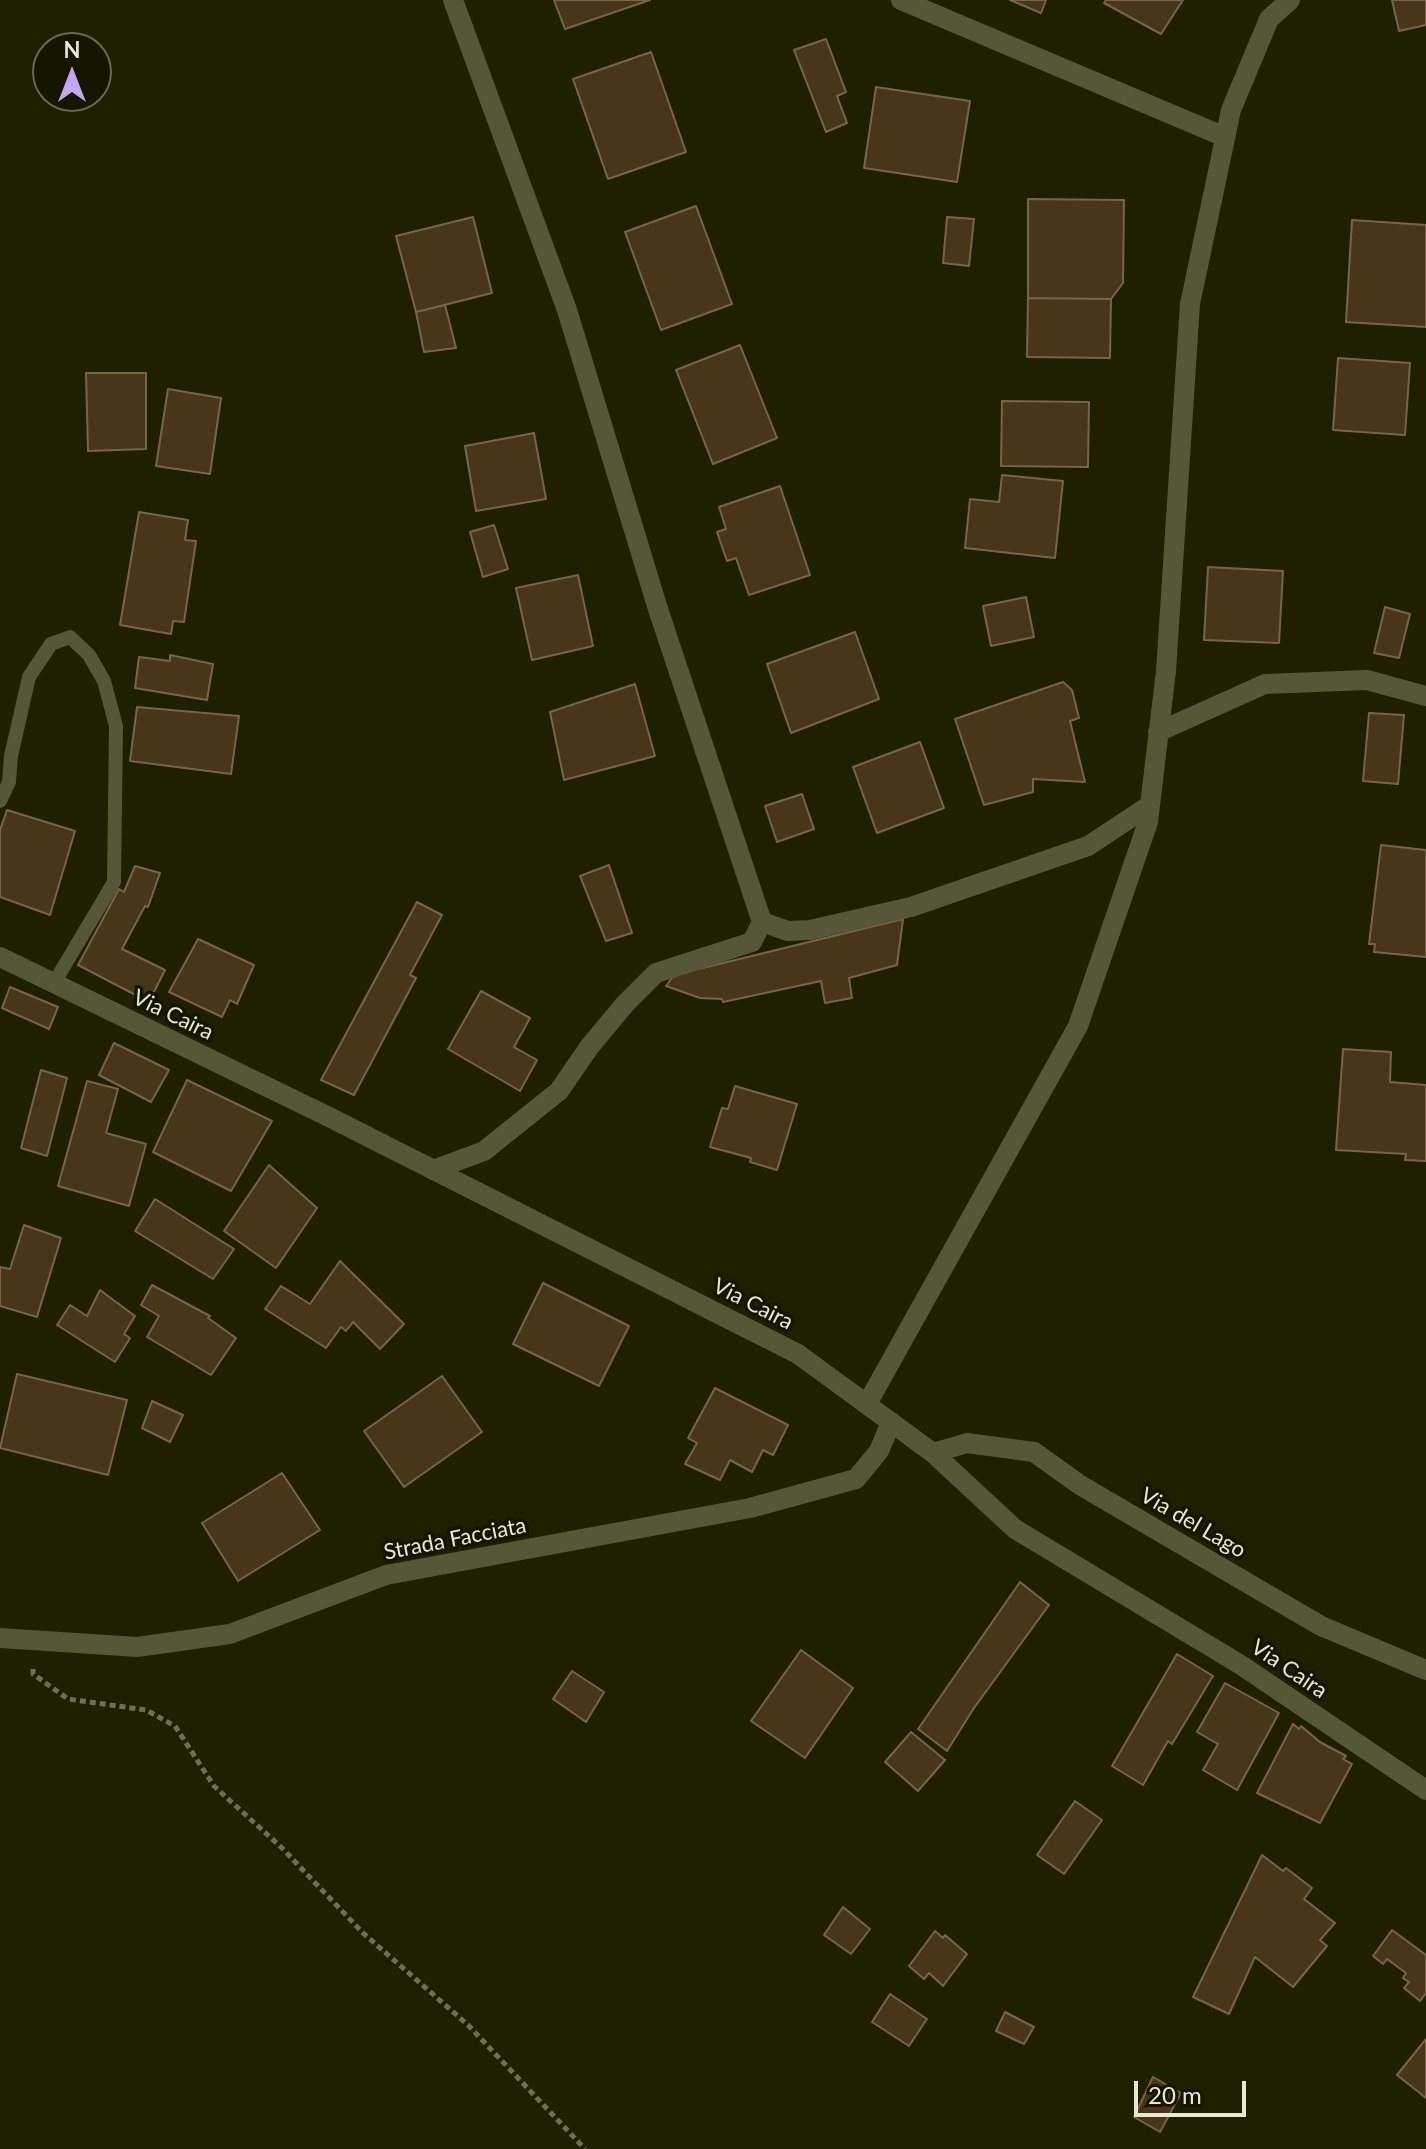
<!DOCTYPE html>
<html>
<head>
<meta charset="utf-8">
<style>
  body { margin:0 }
  #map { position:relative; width:1426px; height:2149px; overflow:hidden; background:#1f1f01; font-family:Lato,sans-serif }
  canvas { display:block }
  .north { position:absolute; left:32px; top:32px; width:80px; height:80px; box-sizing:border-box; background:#161500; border:2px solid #6a6956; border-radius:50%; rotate:0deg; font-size:22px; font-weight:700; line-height:32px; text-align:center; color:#e7e8d6 }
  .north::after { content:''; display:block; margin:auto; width:28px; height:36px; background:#c3a7f2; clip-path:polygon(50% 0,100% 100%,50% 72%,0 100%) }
  .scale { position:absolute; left:1134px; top:2081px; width:112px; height:36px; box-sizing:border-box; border:4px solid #e7e8d6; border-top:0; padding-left:10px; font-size:24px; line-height:28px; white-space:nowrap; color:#e7e8d6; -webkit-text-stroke:6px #161500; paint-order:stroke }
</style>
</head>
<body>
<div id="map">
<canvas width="1426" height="2149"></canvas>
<div class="north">N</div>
<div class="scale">20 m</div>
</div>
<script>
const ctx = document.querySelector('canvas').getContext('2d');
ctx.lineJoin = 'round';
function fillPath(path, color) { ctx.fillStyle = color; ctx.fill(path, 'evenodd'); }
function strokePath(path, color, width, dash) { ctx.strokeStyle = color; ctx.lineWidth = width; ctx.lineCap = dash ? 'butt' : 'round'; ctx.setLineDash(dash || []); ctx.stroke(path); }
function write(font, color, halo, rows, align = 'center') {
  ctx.font = font + ' Lato,sans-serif'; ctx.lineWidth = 7; ctx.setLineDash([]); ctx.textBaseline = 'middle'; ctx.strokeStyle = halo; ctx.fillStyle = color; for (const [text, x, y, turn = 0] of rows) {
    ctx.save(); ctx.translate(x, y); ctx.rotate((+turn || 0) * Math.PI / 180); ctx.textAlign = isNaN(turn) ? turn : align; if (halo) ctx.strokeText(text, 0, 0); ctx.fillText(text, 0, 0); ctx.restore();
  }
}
const building = new Path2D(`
  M554 0H650L565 29Z
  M1010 0H1046L1041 13Z
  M1106 0H1183L1161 34 1104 3Z
  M1392 0H1426V25L1399 31Z
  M826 39 846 92 837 96 847 123 826 132 794 50Z
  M651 52 686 152 608 179 573 79Z
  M876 87 970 101 957 182 864 168Z
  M1028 199 1124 200 1123 283 1111 299 1028 298Z
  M696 206 732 304 661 330 625 232Z
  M473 217 492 293 416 312 396 236Z
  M947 217 974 219 969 266 943 263Z
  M1352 220 1426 225V327L1346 322Z
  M1028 298 1111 299 1110 358 1027 357Z
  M445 305 456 348 424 352 416 312Z
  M740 345 777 438 713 464 676 370Z
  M1338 358 1410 363 1405 435 1333 430Z
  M86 373H146V449L88 451Z
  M168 389 221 398 210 474 156 466Z
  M1002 401 1089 402 1088 467 1001 466Z
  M534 433 546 499 476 511 465 446Z
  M1002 475 1063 481 1055 558 965 548 970 499 999 502Z
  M780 486 810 575 749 595 736 558 727 561 717 532 726 529 719 507Z
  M139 512 188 520 185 540 196 541 184 622 173 621 171 634 120 625Z
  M494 525 508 569 483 577 470 532Z
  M1208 567 1283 571 1279 643 1204 640Z
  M578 575 593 646 532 660 516 588Z
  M1026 597 1034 637 991 646 983 606Z
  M1385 607 1410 614 1399 658 1374 653Z
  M855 632 879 699 791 733 767 664Z
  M170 655 213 664 207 700 135 688 139 657 170 661Z
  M1063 682 1072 690 1079 718 1070 721 1085 782 1033 779V792L984 805 955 719Z
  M635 684 655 756 564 780 550 712Z
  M137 707 239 716 231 774 130 761Z
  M1369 713 1404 715 1398 784 1363 781Z
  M920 742 944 808 877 833 853 767Z
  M802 794 814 829 777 842 765 806Z
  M7 810 75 831 50 915 0 897V830Z
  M1381 845 1426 850V957L1374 952 1375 944H1369Z
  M609 865 632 933 606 941 580 876Z
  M135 866 160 873 148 907 145 906 122 949 165 970 149 1002 78 965 119 889 124 892Z
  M417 902 442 915 410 975 416 978 354 1095 321 1080Z
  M903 919 897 965 849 978 852 998 825 1003 821 981 723 1002 722 999 700 998 666 986 674 975Z
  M198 939 254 965 237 1004 230 1000 222 1017 169 992Z
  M10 987 58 1007 49 1029 2 1008Z
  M481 991 530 1018 514 1047 537 1060 520 1091 448 1049Z
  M114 1043 169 1070 151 1102 99 1075Z
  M1343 1049 1391 1052 1390 1082 1426 1085V1161L1405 1160 1406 1154 1336 1150Z
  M41 1070 67 1078 47 1156 21 1148Z
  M187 1080 272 1121 231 1191 153 1152Z
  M87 1081 118 1089 106 1133 146 1144 129 1206 58 1186Z
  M735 1086 797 1104 777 1170 750 1162 751 1158 710 1147 722 1108 728 1109Z
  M269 1165 317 1208 276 1268 224 1231Z
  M155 1199 234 1249 213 1279 135 1231Z
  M24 1225 61 1238 37 1317 0 1306V1267L10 1269Z
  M340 1261 404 1324 380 1349 353 1322 346 1331 341 1327 326 1348 265 1309 281 1286 310 1304Z
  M543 1283 629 1326 599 1386 513 1344Z
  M152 1285 210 1316 208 1318 236 1338 211 1375 147 1337 159 1316 141 1305Z
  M100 1290 135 1316 124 1334 130 1338 115 1362 57 1325 70 1305 87 1316Z
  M17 1374 127 1400 108 1475 0 1448Z
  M442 1376 482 1432 404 1487 364 1431Z
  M715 1388 788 1425 773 1455 763 1450 752 1472 730 1460 720 1480 685 1464 697 1443 688 1438Z
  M152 1401 183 1415 170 1442 142 1428Z
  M282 1473 320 1530 238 1581 202 1523Z
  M1020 1582 1049 1605 974 1708 947 1751 918 1729Z
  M801 1650 853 1688 805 1758 751 1721Z
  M1177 1654 1213 1676 1172 1744 1168 1741 1143 1785 1112 1766Z
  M572 1671 604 1692 586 1722 553 1699Z
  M1225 1683 1279 1713 1237 1790 1203 1770 1218 1744 1197 1732Z
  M1293 1724 1299 1729 1301 1726 1320 1742 1346 1756 1343 1759 1352 1764 1320 1823 1257 1793Z
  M911 1732 945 1760 918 1791 885 1762Z
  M1075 1801 1102 1820 1064 1874 1037 1855Z
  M1262 1855 1283 1871 1286 1868 1312 1888 1304 1899 1335 1923 1320 1940 1327 1946 1293 1987 1255 1957 1229 2014 1193 1997Z
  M843 1907 870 1929 851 1954 824 1935Z
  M1392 1930 1426 1955V1993L1420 2001 1404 1988 1409 1982 1403 1978 1406 1973 1387 1959 1383 1964 1373 1956Z
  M935 1931 943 1938 945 1935 967 1954 943 1986 929 1973 924 1979 909 1966Z
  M890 1994 927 2019 909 2046 872 2022Z
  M1005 2012 1034 2027 1024 2044 996 2031Z
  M1426 2039V2098L1397 2075Z
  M1153 2077 1181 2093 1160 2132 1134 2117Z`);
const path = new Path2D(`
  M33 1669V1674L68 1699 146 1710 175 1726 214 1786 282 1848 363 1933 468 2025 585 2149`);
const service = new Path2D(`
  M0 801 9 782 11 756 29 677 51 644 70 637 89 655 104 681 116 726 114 882 54 983`);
const minor = new Path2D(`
  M901 0 1225 137
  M1158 732 1265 684 1367 680 1426 696
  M762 922 788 931 810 930 911 907 1088 846 1150 805
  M433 1170 484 1151 559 1091 590 1046 625 1004 656 973 752 942 762 922 658 609 567 310 453 0
  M867 1404 1078 1026 1148 822 1166 671 1190 304 1231 110 1269 19 1290 0
  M933 1453 967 1443 1034 1452 1080 1485 1321 1626 1426 1670
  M0 1638 137 1647 230 1634 386 1575 750 1508 856 1479 879 1451 891 1422`);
const tertiary = new Path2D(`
  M0 957 327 1116 798 1354 933 1453 1015 1529 1241 1665 1426 1790`);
const streetNames = [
  ["Via Caira",173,1015,26],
  ["Via Caira",753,1304,27],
  ["Via del Lago",1193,1523,30],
  ["Strada Facciata",455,1539,-11],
  ["Via Caira",1289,1669,34]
];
fillPath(building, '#48361b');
strokePath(building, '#796448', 2);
strokePath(path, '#6f6f56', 5, [6, 4]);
strokePath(service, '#565737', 14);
strokePath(minor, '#565737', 20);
strokePath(tertiary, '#565737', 20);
write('22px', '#e7e8d6', '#161500', streetNames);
</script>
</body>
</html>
